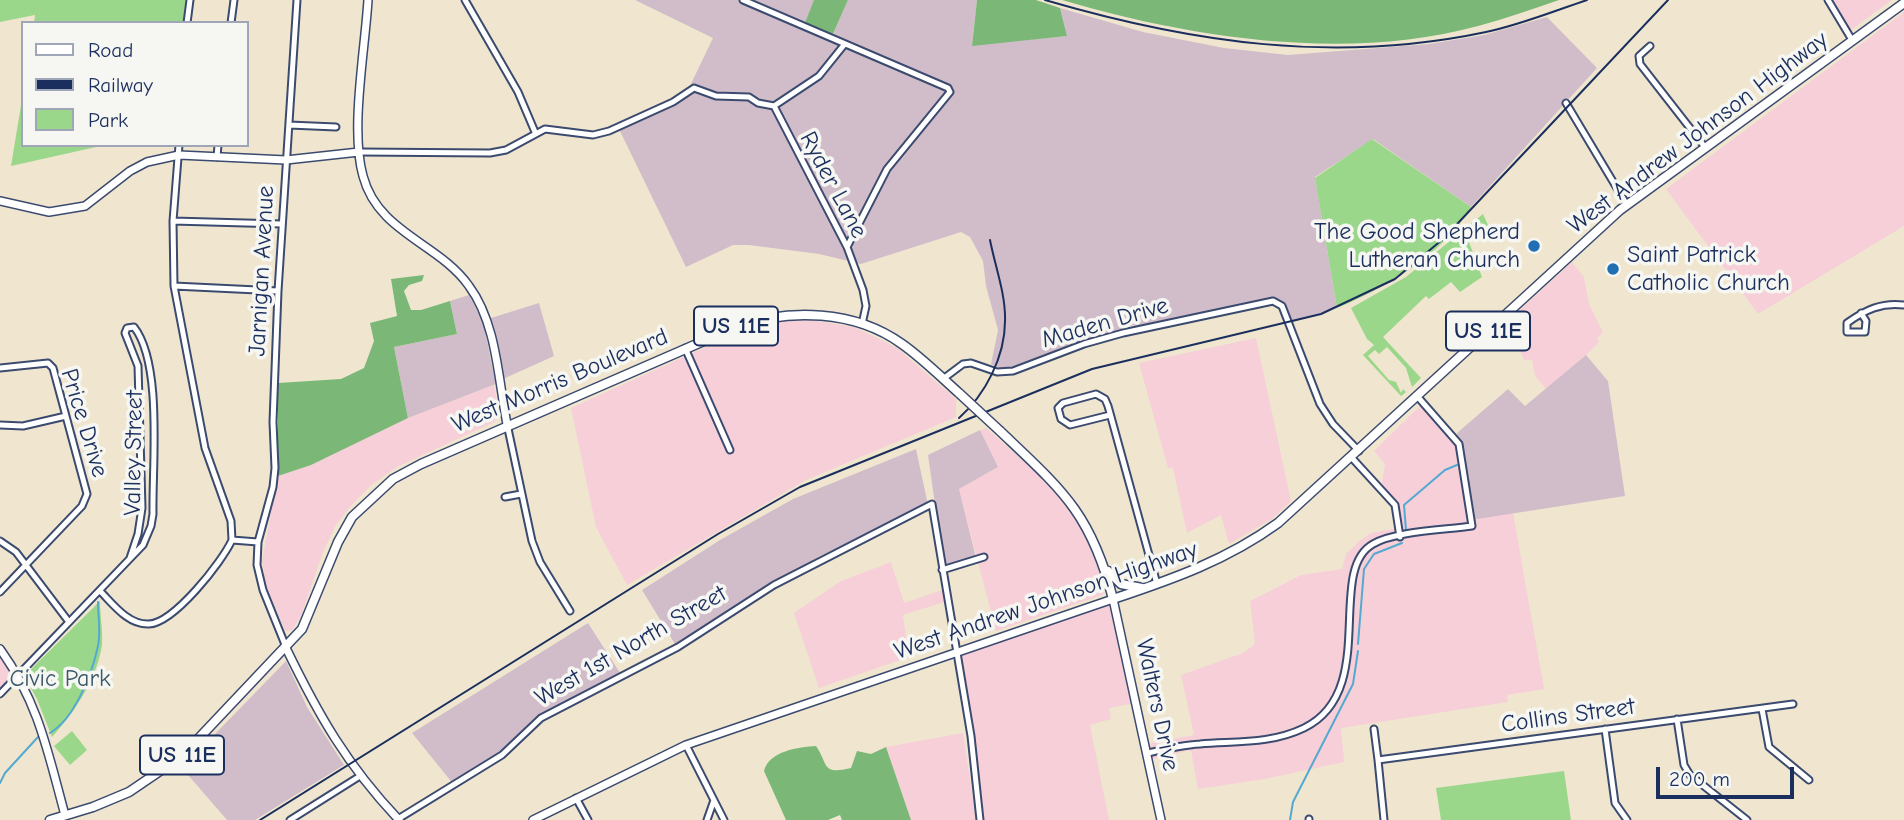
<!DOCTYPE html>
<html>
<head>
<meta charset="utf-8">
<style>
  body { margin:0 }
  #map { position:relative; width:1904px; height:820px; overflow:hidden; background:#f0e6cf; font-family:"Comic Neue",sans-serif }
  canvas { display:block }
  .legend { position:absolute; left:21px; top:21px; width:228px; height:126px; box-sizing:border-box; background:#f6f6f2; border:2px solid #9ea6b7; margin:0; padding:9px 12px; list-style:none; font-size:21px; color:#1b2f5e }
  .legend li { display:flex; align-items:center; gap:14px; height:35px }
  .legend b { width:35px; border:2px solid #9ea6b7 }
  .scale { position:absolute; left:1656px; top:767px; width:138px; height:32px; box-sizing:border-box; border:4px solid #1b2f5e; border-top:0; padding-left:9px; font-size:21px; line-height:24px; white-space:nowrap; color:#1b2f5e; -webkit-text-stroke:5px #f6f6f2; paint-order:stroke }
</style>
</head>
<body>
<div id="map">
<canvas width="1904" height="820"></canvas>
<ul class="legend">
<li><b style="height:9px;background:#fff"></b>Road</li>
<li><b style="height:9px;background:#1b2f5e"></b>Railway</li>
<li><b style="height:19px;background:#9ad78b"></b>Park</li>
</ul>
<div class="scale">200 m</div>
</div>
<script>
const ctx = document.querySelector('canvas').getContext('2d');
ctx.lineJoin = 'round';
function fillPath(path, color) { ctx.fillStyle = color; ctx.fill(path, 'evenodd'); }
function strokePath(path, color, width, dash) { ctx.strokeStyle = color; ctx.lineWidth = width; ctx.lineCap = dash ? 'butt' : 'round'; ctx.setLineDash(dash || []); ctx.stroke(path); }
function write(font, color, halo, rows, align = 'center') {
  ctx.font = font + ' "Comic Neue",sans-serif'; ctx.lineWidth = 7; ctx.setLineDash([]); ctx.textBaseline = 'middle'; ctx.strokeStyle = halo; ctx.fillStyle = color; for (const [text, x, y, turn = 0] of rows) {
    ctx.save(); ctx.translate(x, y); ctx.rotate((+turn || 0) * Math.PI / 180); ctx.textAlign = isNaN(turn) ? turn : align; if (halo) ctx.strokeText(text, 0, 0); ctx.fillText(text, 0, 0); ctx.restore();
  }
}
const built = new Path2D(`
  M1831 0H1892L1848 32Z
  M1904 12V226L1758 314 1666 189Z
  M1572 262 1584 277 1589 304 1603 332 1597 338 1599 342 1586 355 1546 389 1535 376 1532 360H1524L1507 322Z
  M811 320 854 327 896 347 956 399V417L806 480 627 585 596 527 571 408 750 327 784 321Z
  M1256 338 1291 501 1272 519 1229 544 1221 515 1187 533 1173 468H1168L1139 363Z
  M494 385 499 413 494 422 397 467 370 486 349 508 336 525 323 552 301 616 292 630 285 631 265 583 262 560 278 476 311 465 408 418Z
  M1420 406 1455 443 1468 520 1513 513 1544 689 1507 695 1508 702 1341 728 1344 762 1265 779 1198 789 1191 750 1149 760 1146 744 1194 735 1181 675 1243 653 1255 644 1250 601 1301 575 1342 569 1346 554 1358 542 1371 533 1399 528 1397 512 1381 488 1385 464 1374 451Z
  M986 428 1047 482 1073 514 1093 550 1105 590 1102 595 996 631 959 489 998 467 980 430Z
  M891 562 904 603 942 590 944 602 903 615 909 657 819 688 794 613 841 581Z
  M1113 599 1136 703 1109 708 1111 719 1090 725 1109 820H980L971 736 957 653Z
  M0 649 19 675 0 694Z
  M963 733 976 820H911L886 747Z`);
const industrial = new Path2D(`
  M635 0H814L832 36 848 0H977L972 45 1067 36 1060 8 1143 32 1224 48 1288 55 1429 44 1484 35 1547 17 1597 68 1471 207 1373 139 1315 177 1337 308 1290 323 1282 306 1273 301 1136 330 1134 325 1016 366 1000 368 991 364 998 330 986 286 983 261 970 237 961 232 861 264 819 254 749 245H733L686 267 619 129 671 103 677 95 688 90 713 38Z
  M469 295 483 322 496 384 408 418 394 347 457 334 450 301Z
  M539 303 554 356 503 379 491 318Z
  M1586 355 1608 381 1625 496 1471 520 1457 433 1508 389 1525 406Z
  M980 430 998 467 959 489 976 558 944 569 928 455Z
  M916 449 928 505 820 556 675 644 642 590 720 540 793 499Z
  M588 623 622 676 541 718 502 755 454 785 412 733Z
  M286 661 307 707 344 765 255 820H227L182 768Z`);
const green = new Path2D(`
  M0 0H187V23H34L35 15 0 22Z
  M23 93V145H105L11 166Z
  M1372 139 1471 207C1445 253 1384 289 1337 308L1315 178Z
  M1483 214 1488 225 1469 242 1482 277 1460 292 1451 282 1429 299 1426 296 1383 337 1421 378 1412 387 1406 368 1387 347 1379 354 1375 350 1368 356 1389 380 1396 382 1401 393 1403 389 1406 392 1401 396 1363 355 1374 345 1367 339 1351 308 1406 277Z
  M100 601C100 615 103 631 102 645 97 679 74 713 52 737L37 699 24 676Z
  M72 731 87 750 70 765 54 746Z
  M1564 771 1571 820H1441L1436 788Z`);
const forest = new Path2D(`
  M814 0H848L832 36 805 23Z
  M977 0H1036L1060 8 1067 36 972 46Z
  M1062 0H1559C1532 9 1505 19 1478 26 1347 62 1190 38 1062 0Z
  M424 275 422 281 409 285 404 291 411 310H421L450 301 457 334 394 347 408 418 311 465 278 476V383L341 379 364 368 374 341 370 323 397 316 391 279Z
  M816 746C829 765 821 775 851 768L857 751 871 754 886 747 911 820H842L840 815 828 820H786L764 771C769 751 799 747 816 746Z`);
const stream = new Path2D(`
  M1406 530 1404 505 1445 470 1457 465
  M1358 644 1364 569 1374 554 1402 543
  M50 733C75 718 92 674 98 646 101 633 98 616 98 602
  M0 783 5 773 38 737
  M1290 820 1293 802 1353 684 1358 651`);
const street = new Path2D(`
  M465 0 518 92 535 132
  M743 0 948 88 950 92 887 169 847 247
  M1828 0 1852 40
  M187 23 190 0
  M231 23 234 0
  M1650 46 1639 56 1640 64 1704 146
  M1566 103 1627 205
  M774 106 847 247 863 290 866 306 862 324
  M774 106 819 76 844 45
  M289 125 336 127
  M179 145 173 221 174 286 205 448 231 521 232 540 258 542
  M359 152 490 153 506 150 545 129 593 135 609 131 673 102 694 88 716 96 749 97 758 103 774 106
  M217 157 218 145
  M173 221 282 224
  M174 286 278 291
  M1861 313 1866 321 1865 332H1847V323C1865 310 1882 302 1904 305
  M685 348 730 450
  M0 368 48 363 53 368 87 494 82 506 0 592
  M943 379 963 364 971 363 997 372 1013 371 1084 344 1123 333 1273 301 1282 306 1320 404 1333 424 1359 451
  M1110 415 1070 425 1061 419 1058 408 1063 403 1096 394 1105 399 1108 406 1157 584
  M507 424 532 541 540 562 570 611
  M0 425 23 426 66 416
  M1352 458 1395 505 1400 537
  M505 497 521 494
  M0 541 16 552 69 622
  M942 570 984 557
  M100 591C113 604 128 625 149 624 174 623 222 562 232 540
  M286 647 263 590 257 565 258 542 273 487 275 468 273 422 278 291 297 0
  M0 694 143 545 151 526 153 514C152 466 163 364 134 327L127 328 125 333 138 366 142 508 138 534 130 558
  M1762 709 1769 747 1809 780
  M1677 719 1684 765 1690 775 1747 820
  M1374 729 1378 760 1793 704
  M1605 729 1615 803 1627 820
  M686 745 724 820
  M1148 753C1165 749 1183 745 1200 744 1236 741 1271 744 1304 728 1380 691 1325 571 1373 544 1395 531 1445 530 1472 526L1459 444 1417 396
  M1378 760 1384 820
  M576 798 588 820
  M398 819 502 755 541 718 678 647 774 585 932 504 971 736 980 820
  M290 820 360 776
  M707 820 714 800
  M1309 820V819`);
const secondary = new Path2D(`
  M368 0C365 50 350 130 363 176 378 233 439 243 469 286 497 324 498 379 507 424
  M0 201 49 212 85 206 130 171 147 162 179 155 286 160 359 152
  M286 648C319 716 347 765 399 820
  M0 649C39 703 48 753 65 815
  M533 820 686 745 1113 599 1161 820`);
const primary = new Path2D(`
  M1000 431C1062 490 1091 513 1113 599 1173 579 1227 560 1278 523L1620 210 1904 3
  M1108 571 1121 584 1142 588
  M50 820 93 807 129 792 182 756 302 629 338 542 352 517 393 479 421 464 736 327C789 308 855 310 902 344 922 358 941 377 960 394`);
const rail = new Path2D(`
  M1045 0C1192 43 1335 64 1486 32 1520 25 1554 11 1587 0
  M959 418C985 395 1005 357 1005 321 1006 295 995 266 990 240
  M260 820 718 534 800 487 1092 369 1321 314 1395 279 1443 239 1668 0`);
const primaryBridge = new Path2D(`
  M960 394 1000 431`);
const markers = [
  [1534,246,7,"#1f6fb2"],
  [1613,269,7,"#1f6fb2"]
];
const shields = [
  [736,326,84],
  [1488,331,84],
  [182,755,84]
];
const shieldNames = [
  ["US 11E",736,326],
  ["US 11E",1488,331],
  ["US 11E",182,755]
];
const streetNames = [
  ["West Andrew Johnson Highway",1698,133,-37],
  ["Ryder Lane",833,185,62],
  ["Jarnigan Avenue",262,271,-87],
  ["Maden Drive",1105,323,-16],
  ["West Morris Boulevard",560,381,-23],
  ["Price Drive",84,423,73],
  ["Valley Street",134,453,-89],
  ["West Andrew Johnson Highway",1046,601,-19],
  ["West 1st North Street",631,646,-30],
  ["Walters Drive",1157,705,78],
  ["Collins Street",1568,716,-8]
];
const poiNames = [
  ["The Good Shepherd",1520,232],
  ["Lutheran Church",1520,260],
  ["Saint Patrick",1627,255,"left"],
  ["Catholic Church",1627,283,"left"]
];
const parkNames = [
  ["Civic Park",60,679]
];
fillPath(built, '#f6cfd8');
fillPath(industrial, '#d1bdca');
fillPath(green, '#9ad78b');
fillPath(forest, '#7bb877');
strokePath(stream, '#54a9d0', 2);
strokePath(street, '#3b4a6f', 9);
strokePath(secondary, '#3b4a6f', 10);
strokePath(primary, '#3b4a6f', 11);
strokePath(street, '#fff', 5);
strokePath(secondary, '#fff', 7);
strokePath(primary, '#fff', 8);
strokePath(rail, '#1b2f5e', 2);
strokePath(primaryBridge, '#3b4a6f', 11, []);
strokePath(primaryBridge, '#fff', 8);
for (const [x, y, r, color] of markers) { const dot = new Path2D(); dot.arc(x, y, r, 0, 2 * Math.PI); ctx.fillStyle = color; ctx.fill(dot); strokePath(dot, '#f6f6f2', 2.5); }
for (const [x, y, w] of shields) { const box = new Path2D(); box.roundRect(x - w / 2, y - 19.5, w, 39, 5); ctx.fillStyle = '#f6f6f2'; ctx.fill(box); strokePath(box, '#1b2f5e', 2); }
write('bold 23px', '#1b2f5e', null, shieldNames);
write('24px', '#1b2f5e', '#f6f6f2', streetNames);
write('24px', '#1b2f5e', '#f6f6f2', poiNames, 'right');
write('24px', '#3b5969', '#f6f6f2', parkNames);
</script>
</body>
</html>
